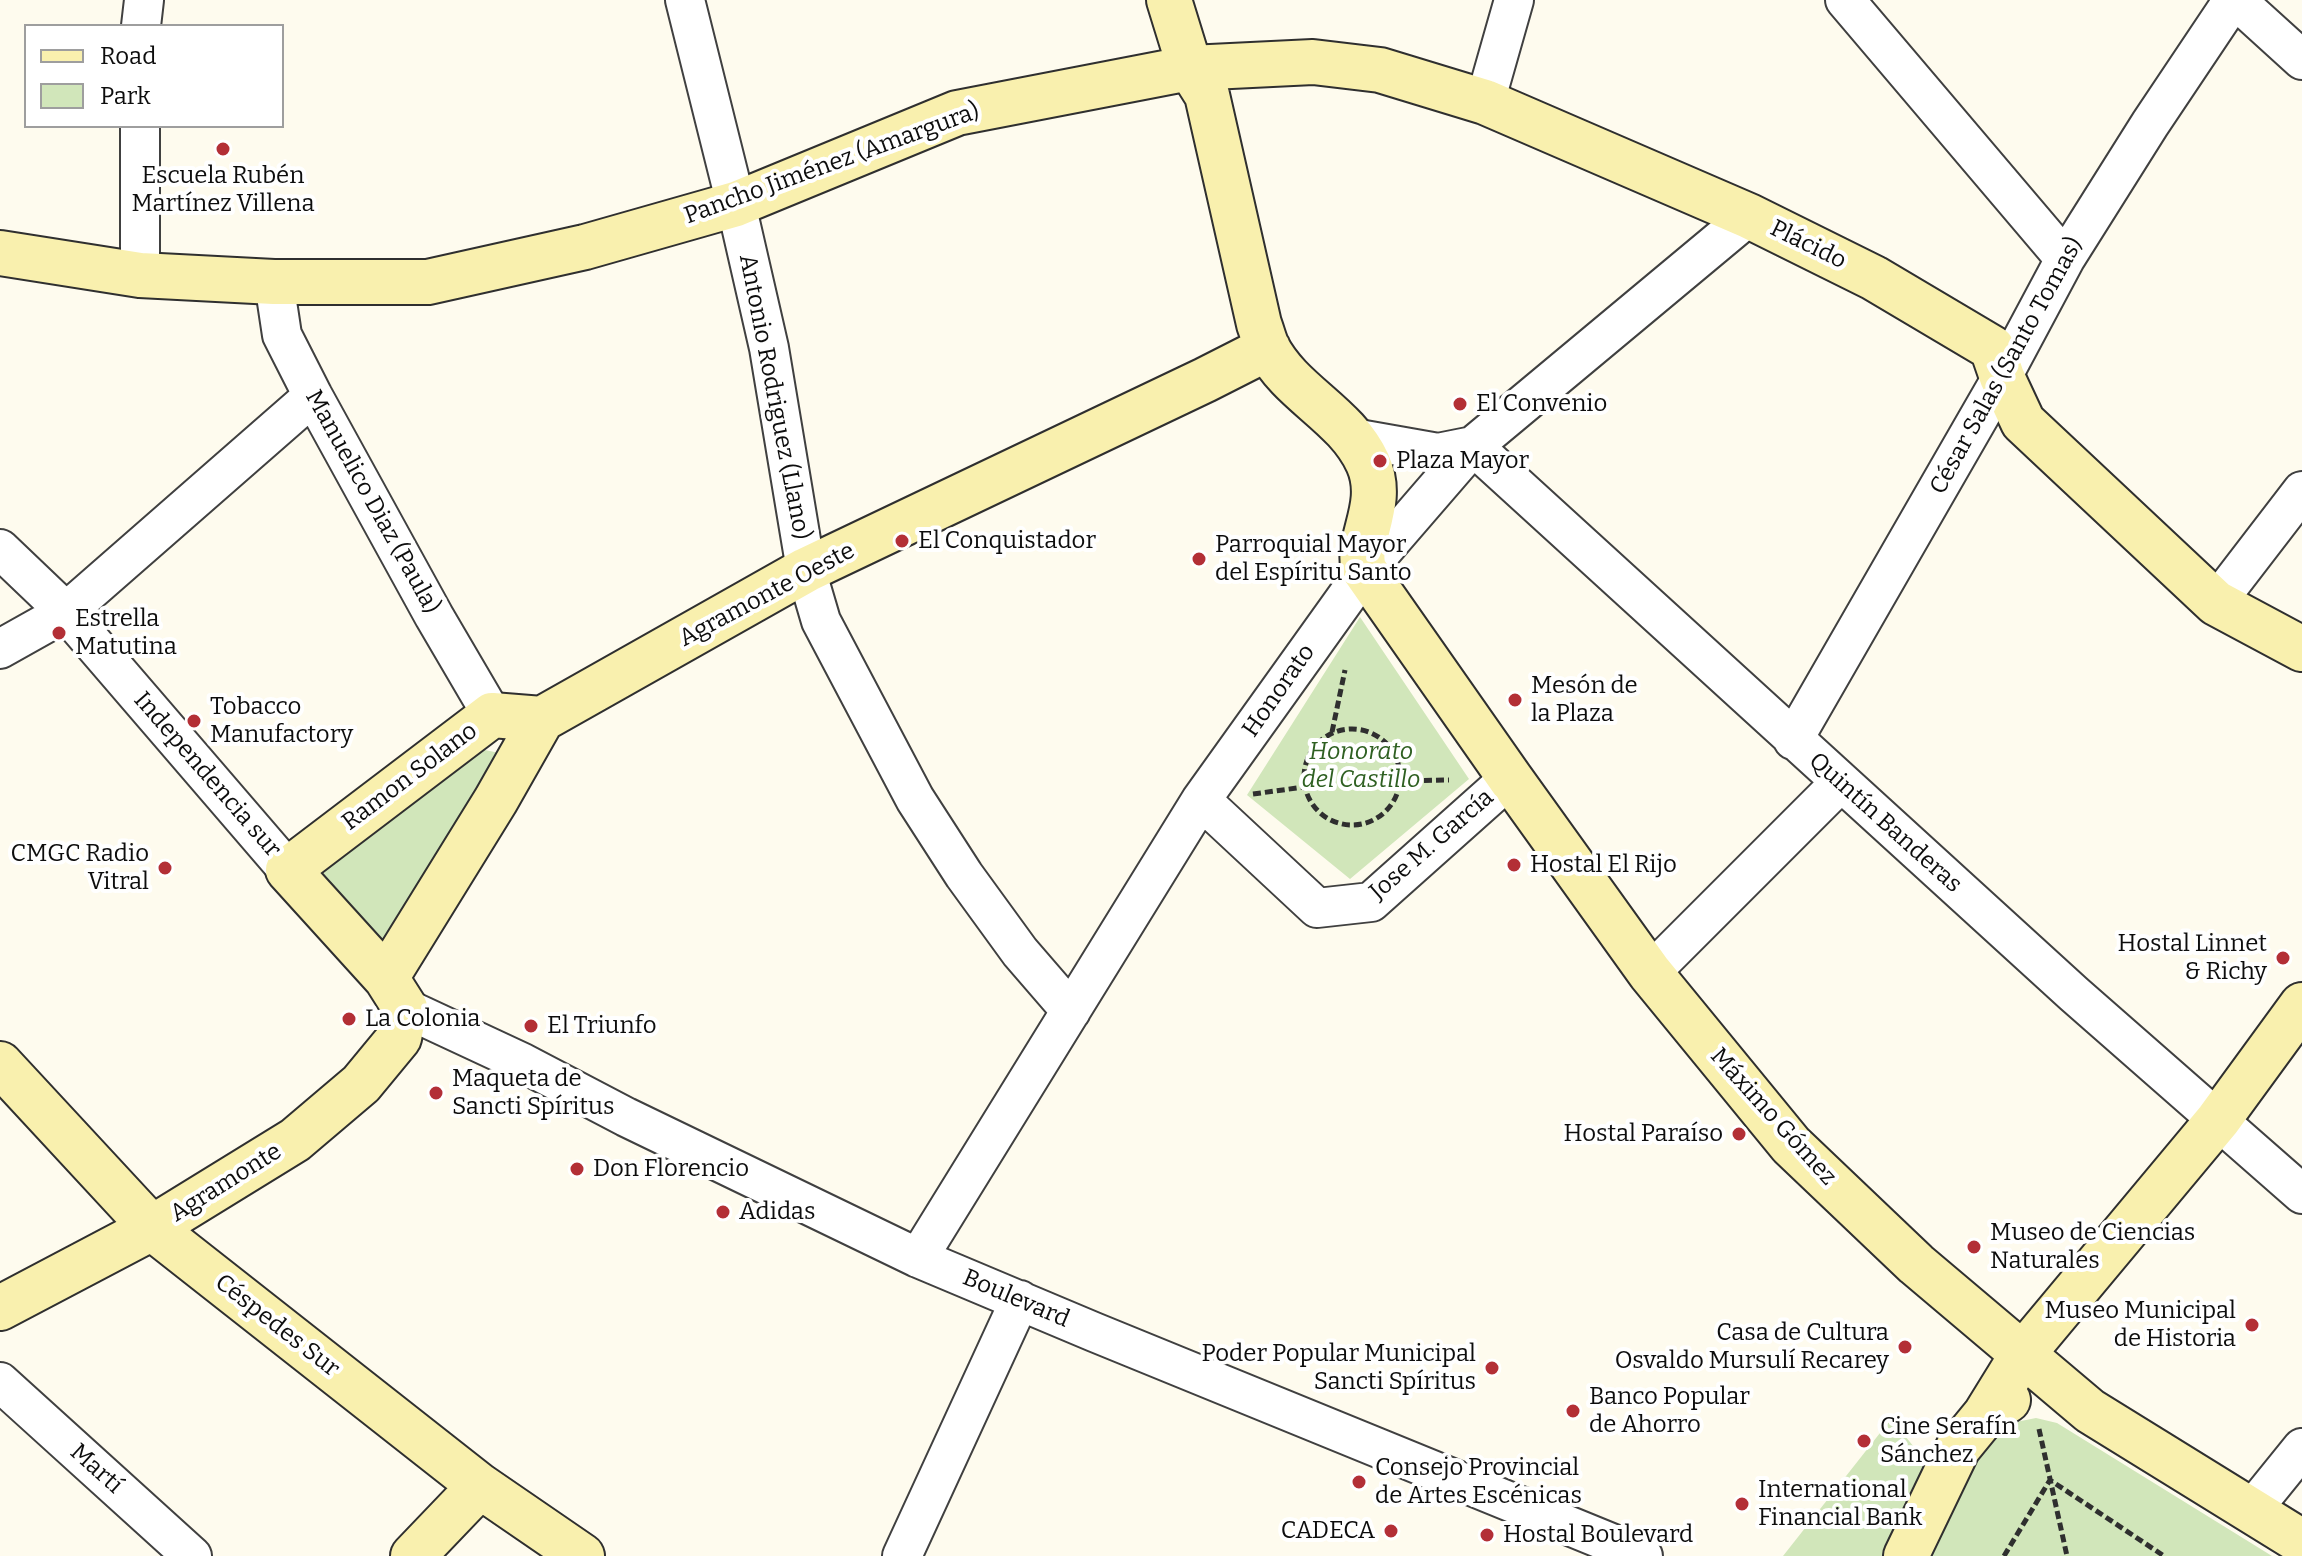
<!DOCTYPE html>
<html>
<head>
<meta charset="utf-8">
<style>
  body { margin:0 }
  #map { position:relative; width:2302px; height:1556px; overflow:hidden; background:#fefbee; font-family:Bitter,serif }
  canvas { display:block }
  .legend { position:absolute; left:24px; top:24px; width:260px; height:104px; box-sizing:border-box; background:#fff; border:2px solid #9e9e9e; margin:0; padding:10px 14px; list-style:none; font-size:24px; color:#0d0d0d }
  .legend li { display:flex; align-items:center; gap:16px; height:40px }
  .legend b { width:40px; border:2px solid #9e9e9e }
</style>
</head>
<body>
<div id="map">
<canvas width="2302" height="1556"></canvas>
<ul class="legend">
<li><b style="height:10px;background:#f9f0ae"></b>Road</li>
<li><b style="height:22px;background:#d1e6ba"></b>Park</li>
</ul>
</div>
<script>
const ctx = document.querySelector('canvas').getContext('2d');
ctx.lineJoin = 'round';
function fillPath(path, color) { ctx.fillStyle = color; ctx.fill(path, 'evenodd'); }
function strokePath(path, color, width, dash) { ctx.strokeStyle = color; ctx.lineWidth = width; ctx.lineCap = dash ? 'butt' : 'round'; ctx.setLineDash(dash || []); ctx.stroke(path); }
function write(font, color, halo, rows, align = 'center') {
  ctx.font = font + ' Bitter,serif'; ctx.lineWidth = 8; ctx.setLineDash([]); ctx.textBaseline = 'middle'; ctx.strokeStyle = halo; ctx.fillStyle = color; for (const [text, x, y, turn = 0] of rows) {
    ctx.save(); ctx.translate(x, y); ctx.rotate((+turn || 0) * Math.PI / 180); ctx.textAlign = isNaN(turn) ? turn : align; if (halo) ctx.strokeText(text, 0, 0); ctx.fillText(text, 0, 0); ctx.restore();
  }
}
const green = new Path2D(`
  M1360 617 1469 779 1350 879 1247 795Z
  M466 746 504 754 383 949 307 861Z
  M2036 1418 2057 1423 2272 1556H1923L1990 1435 2011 1423Z
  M1891 1419 1928 1464 1884 1556H1783Z`);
const path = new Path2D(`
  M1304 777a48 48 0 1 1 96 0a48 48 0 1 1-96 0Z
  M1332 732 1345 670
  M1400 781 1449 780
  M1253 794 1304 787
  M2039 1429 2067 1556
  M2004 1556 2050 1480 2164 1556`);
const street = new Path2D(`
  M685 0 736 204 769 348 806 570 821 621 915 799 964 875 1020 952 1071 1011
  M1845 0 2065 259
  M2236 0 2302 60
  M141 26 144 0
  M1485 102 1514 0
  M140 126V275
  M274 282 282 335 313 396 434 616 492 715
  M1353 438 1438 453 1473 446 2074 994 2302 1194
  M0 549 66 612 288 870
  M2216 603 2302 491
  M0 649 66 612 313 396
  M1793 740 2002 377 2065 259 2150 124 2233 0
  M1201 800 1317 908 1371 902 1510 778
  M1650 973 1840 783
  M405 1008 523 1063 626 1117 918 1258 1094 1332 1643 1556
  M918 1258 1201 800 1365 571 1473 446 1749 216
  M0 1382 192 1556
  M2251 1511 2302 1448
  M902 1556 1020 1300`);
const secondary = new Path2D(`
  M1169 0 1190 68 1207 95 1259 324C1262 332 1264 340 1267 347 1291 394 1346 414 1368 463 1387 506 1353 543 1365 571L1510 778 1650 973 1791 1145 1916 1264 2090 1411 2302 1542
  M0 253 140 275 274 282H428L585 247 736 204 957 113 1190 68 1313 62 1380 70 1485 102 1749 216 1874 278 1992 348 2002 377 2023 422 2216 603 2302 649
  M386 978 496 800 542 719 806 570 1205 380 1268 348
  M0 1064 152 1228 480 1486 582 1556
  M0 1308 152 1228 295 1140 361 1084 399 1038 405 1008 386 978 288 870 492 715 542 719
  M1985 1415 2022 1355 2218 1120 2302 1005
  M413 1556 480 1486
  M1906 1556 1958 1448 1985 1415 2008 1400`);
const markers = [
  [223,149,8,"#b32f36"],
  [1460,404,8,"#b32f36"],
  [1380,461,8,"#b32f36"],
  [902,541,8,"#b32f36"],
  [1199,559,8,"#b32f36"],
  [59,633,8,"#b32f36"],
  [1515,700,8,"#b32f36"],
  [194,721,8,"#b32f36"],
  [1514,865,8,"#b32f36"],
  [165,868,8,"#b32f36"],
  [2283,958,8,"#b32f36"],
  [349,1019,8,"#b32f36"],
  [531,1026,8,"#b32f36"],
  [436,1093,8,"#b32f36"],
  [1739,1134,8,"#b32f36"],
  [577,1169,8,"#b32f36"],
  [723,1212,8,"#b32f36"],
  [1974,1247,8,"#b32f36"],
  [2252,1325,8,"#b32f36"],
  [1905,1347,8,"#b32f36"],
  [1492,1368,8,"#b32f36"],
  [1573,1411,8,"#b32f36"],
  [1864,1441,8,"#b32f36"],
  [1359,1482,8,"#b32f36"],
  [1742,1504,8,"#b32f36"],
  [1391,1531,8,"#b32f36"],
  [1487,1535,8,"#b32f36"]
];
const streetNames = [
  ["Pancho Jiménez (Amargura)",832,164,-20],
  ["Plácido",1808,245,26],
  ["César Salas (Santo Tomas)",2007,366,-61],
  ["Antonio Rodriguez (Llano)",774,397,79],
  ["Manuelico Diaz (Paula)",372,502,61],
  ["Agramonte Oeste",767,595,-28],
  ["Honorato",1279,691,-55],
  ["Independencia sur",207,775,49],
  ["Ramon Solano",410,777,-37],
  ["Quintín Banderas",1885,823,42],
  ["Jose M. García",1432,845,-41],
  ["Máximo Gómez",1773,1117,48],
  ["Agramonte",226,1183,-32],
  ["Boulevard",1016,1299,23],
  ["Céspedes Sur",277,1326,38],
  ["Martí",96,1469,42]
];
const poiNames = [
  ["Escuela Rubén",223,176,"center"],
  ["Martínez Villena",223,204,"center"],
  ["El Convenio",1476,404],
  ["Plaza Mayor",1396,461],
  ["El Conquistador",918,541],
  ["Parroquial Mayor",1215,545],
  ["del Espíritu Santo",1215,573],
  ["Estrella",75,619],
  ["Matutina",75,647],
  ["Mesón de",1531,686],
  ["la Plaza",1531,714],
  ["Tobacco",210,707],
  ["Manufactory",210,735],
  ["CMGC Radio",149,854,"right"],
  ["Vitral",149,882,"right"],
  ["Hostal El Rijo",1530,865],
  ["Hostal Linnet",2267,944,"right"],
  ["& Richy",2267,972,"right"],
  ["La Colonia",365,1019],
  ["El Triunfo",547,1026],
  ["Maqueta de",452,1079],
  ["Sancti Spíritus",452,1107],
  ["Hostal Paraíso",1723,1134,"right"],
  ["Don Florencio",593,1169],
  ["Adidas",739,1212],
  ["Museo de Ciencias",1990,1233],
  ["Naturales",1990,1261],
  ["Museo Municipal",2236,1311,"right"],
  ["de Historia",2236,1339,"right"],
  ["Casa de Cultura",1889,1333,"right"],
  ["Osvaldo Mursulí Recarey",1889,1361,"right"],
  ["Poder Popular Municipal",1476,1354,"right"],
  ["Sancti Spíritus",1476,1382,"right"],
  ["Banco Popular",1589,1397],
  ["de Ahorro",1589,1425],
  ["Cine Serafín",1880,1427],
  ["Sánchez",1880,1455],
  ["Consejo Provincial",1375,1468],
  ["de Artes Escénicas",1375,1496],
  ["International",1758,1490],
  ["Financial Bank",1758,1518],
  ["CADECA",1375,1531,"right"],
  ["Hostal Boulevard",1503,1535]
];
const parkNames = [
  ["Honorato",1361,752],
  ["del Castillo",1361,780]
];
fillPath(green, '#d1e6ba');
strokePath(street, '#404040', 42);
strokePath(secondary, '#2f2f2f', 48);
strokePath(path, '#2f2f2f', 5, [8, 4]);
strokePath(street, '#fff', 38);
strokePath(secondary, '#f9f0ae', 44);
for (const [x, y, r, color] of markers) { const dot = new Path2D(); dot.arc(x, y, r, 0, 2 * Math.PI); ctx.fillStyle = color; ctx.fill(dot); strokePath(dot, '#fff', 3); }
write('24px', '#0d0d0d', '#fff', streetNames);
write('24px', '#0d0d0d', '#fff', poiNames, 'left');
write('italic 24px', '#2f6022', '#fff', parkNames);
</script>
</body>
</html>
